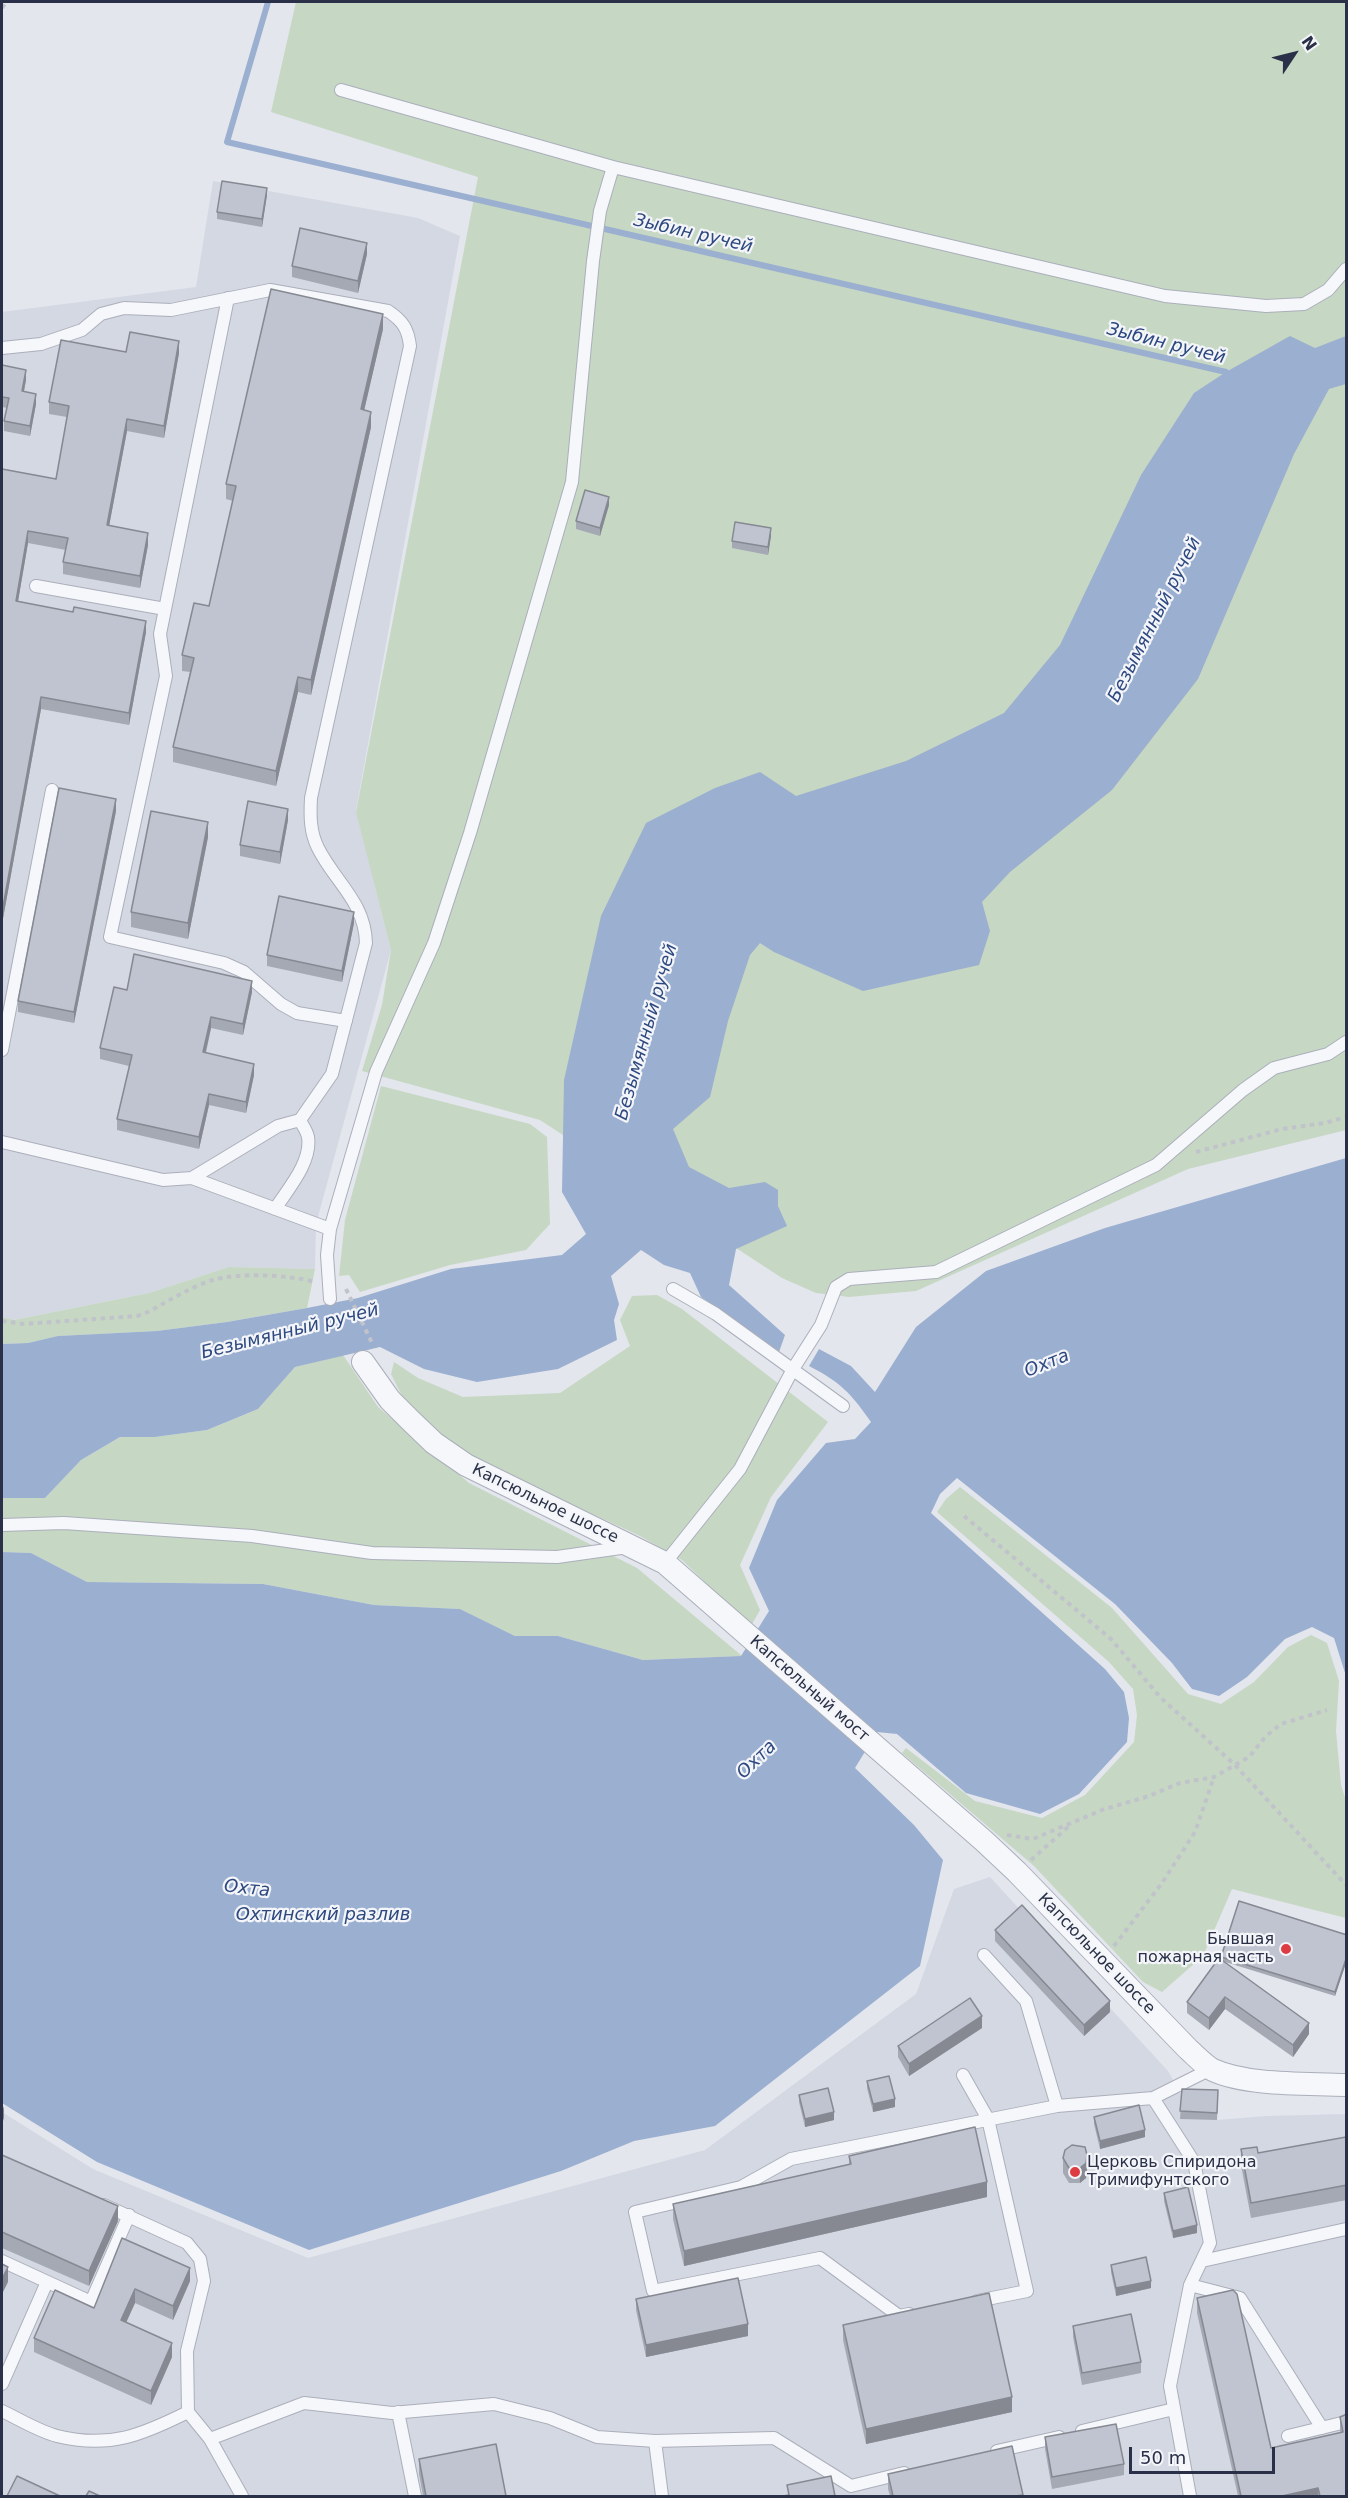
<!DOCTYPE html>
<html>
<head>
<meta charset="utf-8">
<style>
  body { margin:0 }
  #map { position:relative; width:1348px; height:2498px; overflow:hidden; background:#e3e6ed; font-family:"DejaVu Sans",sans-serif }
  canvas { display:block }
  .frame { position:absolute; inset:0; border:3px solid #293047; pointer-events:none }
  .north { position:absolute; left:1264px; top:24px; width:60px; height:60px; -webkit-text-stroke:4px #f3f5f9; paint-order:stroke; rotate:55deg; font-size:16px; font-weight:700; line-height:24px; text-align:center; color:#293047 }
  .north::after { content:''; display:block; margin:auto; width:21px; height:27px; background:#293047; clip-path:polygon(50% 0,100% 100%,50% 72%,0 100%) }
  .scale { position:absolute; left:1129px; top:2447px; width:146px; height:27px; box-sizing:border-box; border:3px solid #293047; border-top:0; padding-left:8px; font-size:18px; line-height:21px; white-space:nowrap; color:#293047; -webkit-text-stroke:4px #f3f5f9; paint-order:stroke }
</style>
</head>
<body>
<div id="map">
<canvas width="1348" height="2498"></canvas>
<div class="frame"></div>
<div class="north">N</div>
<div class="scale">50 m</div>
</div>
<script>
const ctx = document.querySelector('canvas').getContext('2d');
ctx.lineJoin = 'round';
function fillPath(path, color) { ctx.fillStyle = color; ctx.fill(path, 'evenodd'); }
function strokePath(path, color, width, dash) { ctx.strokeStyle = color; ctx.lineWidth = width; ctx.lineCap = dash ? 'butt' : 'round'; ctx.setLineDash(dash || []); ctx.stroke(path); }
function write(font, color, halo, rows, align = 'center') {
  ctx.font = font + ' "DejaVu Sans",sans-serif'; ctx.lineWidth = 4.5; ctx.setLineDash([]); ctx.textBaseline = 'middle'; ctx.strokeStyle = halo; ctx.fillStyle = color; for (const [text, x, y, turn = 0] of rows) {
    ctx.save(); ctx.translate(x, y); ctx.rotate((+turn || 0) * Math.PI / 180); ctx.textAlign = isNaN(turn) ? turn : align; if (halo) ctx.strokeText(text, 0, 0); ctx.fillText(text, 0, 0); ctx.restore();
  }
}
const built = new Path2D(`
  M213 181 418 218 460 236 356 810 391 950 316 1224 315 1269 229 1267 149 1293 14 1320 2 1317V312L196 287Z
  M990 1877 1168 2071 1182 2096 1218 2098 1217 2120 1266 2116 1346 2114V2496H2V2112L93 2169 308 2258 705 2150 916 1994 954 1889Z`);
const green = new Path2D(`
  M296 2H1346V1130L1188 1169 916 1291 849 1297 816 1293 782 1278 540 1120 362 1071 382 1005 391 950 356 812 478 177 271 112Z
  M381 1086 530 1124 547 1137 550 1224 526 1250 450 1265 360 1292 349 1275 339 1276 345 1220Z
  M229 1267 315 1269 307 1308 227 1322 157 1331 59 1336 28 1343 2 1344V1317L14 1320 149 1293Z
  M657 1295 682 1309 828 1422 771 1497 740 1565 760 1610 751 1626 682 1560 640 1536 493 1468 447 1441 403 1398 391 1374 394 1362 418 1378 463 1397 560 1393 630 1346 620 1320 632 1296Z
  M343 1355 378 1407 469 1483 637 1568 742 1656 643 1660 558 1636H515L460 1609 374 1605 263 1584 87 1582 31 1553 2 1552V1498H45L81 1460 120 1437H155L207 1430 258 1409 295 1367Z
  M960 1487 1112 1608 1188 1694 1221 1704 1254 1682 1288 1647 1311 1635 1327 1643 1339 1681 1336 1731 1341 1785 1346 1801V1918L1232 1889 1203 1956 1162 1992 1143 1982 1034 1866 902 1753 906 1748 975 1801 1042 1818 1085 1795 1134 1742 1137 1715 1133 1689 1109 1662 937 1512 946 1499Z`);
const water = new Path2D(`
  M1290 336 1315 348 1346 336V384L1329 389 1294 454 1198 679 1112 790 1010 872 982 902 990 931 979 965 863 991 774 952 760 943 750 955 728 1021 710 1097 673 1129 689 1167 729 1188 765 1182 778 1190V1206L787 1226 736 1249 729 1285 785 1335 779 1352 701 1297 690 1273 664 1265 641 1250 611 1276 619 1304 614 1320 617 1340 558 1369 477 1382 424 1369 380 1347 295 1367 258 1409 207 1430 155 1437H120L81 1460 45 1498H2V1344L28 1343 58 1336 157 1331 227 1322 307 1308 358 1298 451 1269 562 1255 586 1234 562 1192 564 1080 601 916 646 823 715 788 760 772 796 796 906 761 1004 713 1060 645 1141 475 1194 393 1226 372Z
  M1346 1158V1676L1334 1638 1312 1627 1285 1639 1247 1677 1219 1696 1192 1689 1172 1663 1115 1604 957 1478 940 1494 931 1513 1105 1669 1124 1692 1129 1718 1127 1742 1079 1794 1040 1814 966 1793 897 1734 877 1732 855 1768 914 1825 943 1860 920 1966 715 2126 634 2141 561 2171 309 2250 97 2162 2 2103V1552L31 1553 87 1582 263 1584 374 1605 460 1609 515 1636H558L643 1660 741 1656 769 1611 749 1568 777 1500 826 1443 855 1439 871 1422C851 1393 840 1382 809 1366L819 1349 851 1366 875 1392 916 1327 986 1271 1105 1228Z`);
const stream = new Path2D(`
  M268 2 227 142 1226 372 1232 377`);
const path = new Path2D(`
  M2 8 6 2
  M1196 1152 1282 1129 1325 1123 1346 1117
  M346 1289 373 1345
  M2 1321 24 1324 137 1316C154 1311 167 1300 183 1293 192 1288 203 1283 213 1280 239 1272 289 1275 315 1282
  M964 1516 1111 1639 1160 1697 1234 1764 1346 1885
  M1007 1835 1033 1839 1102 1810 1149 1796 1180 1783 1214 1777 1249 1757 1266 1736 1281 1724 1327 1710
  M1031 1860 1068 1827
  M1114 1946 1162 1883 1195 1832 1214 1777`);
const service = new Path2D(`
  M341 90 613 167 1165 296 1266 306 1304 304 1328 290 1346 269
  M228 298 160 634 166 676 110 937 224 963 244 972 281 1004 297 1013 346 1021
  M2 348 41 344 82 330 101 314 124 308 171 310 270 290 388 311C403 321 408 329 410 346L311 798C310 816 310 832 318 848 335 882 365 902 366 943L332 1074 300 1120C302 1125 307 1131 308 1137 312 1162 288 1189 275 1209
  M36 586 165 609
  M2 1050 52 790
  M2 1142 163 1180 192 1178 278 1126 300 1120
  M192 1178 330 1229
  M673 1289 716 1314 843 1406
  M330 1299 327 1255 330 1229 376 1072 434 943 470 833 572 482 593 261 600 211 613 167
  M2 1525 64 1523 252 1536 372 1553 557 1557 628 1547
  M665 1563 740 1469 793 1369 821 1325 836 1287 849 1279 936 1272 1156 1165 1243 1090 1274 1068 1328 1054 1346 1042
  M984 1955 1026 2001 1057 2106
  M963 2075 988 2119 1027 2291 977 2301
  M1153 2098 1194 2162 1210 2243 1190 2285 1170 2386 1190 2496
  M104 2205 187 2243 200 2259 204 2281 187 2351 188 2412 210 2439 242 2496
  M2 2261 91 2302 129 2215
  M1202 2261 1346 2229
  M1190 2285 1240 2298 1322 2428
  M909 2314 899 2316 820 2258 653 2291 635 2212 741 2187 791 2159 1057 2106 1153 2098 1211 2069
  M2 2384 47 2282
  M2 2411C19 2419 38 2431 57 2436 109 2449 142 2435 188 2412
  M398 2412 415 2496
  M1082 2431 1174 2409
  M1288 2436 1346 2422
  M210 2439 304 2403 392 2413 494 2404 550 2418 597 2437 655 2441 774 2438 851 2486 904 2473
  M655 2441 662 2496
  M997 2451 1059 2437`);
const minor = new Path2D(`
  M363 1362 390 1400 410 1420 434 1443 466 1465 665 1563 984 1841 1017 1872 1188 2049C1196 2056 1204 2065 1213 2070 1248 2086 1308 2083 1346 2085`);
const wall = new Path2D(`
  M267 195 262 227 217 219V212Z
  M367 254 358 293 292 277V266Z
  M383 329 364 410 371 427 311 695 298 692 276 786 173 762V747L190 672 182 671V655L209 606 233 501 226 499V484Z
  M126 352 179 353 164 438 127 431 109 526 148 545 140 588 63 574V562L66 550 28 543 18 601 146 632 129 725 41 709 2 924V469L56 479 67 417 49 414V402Z
  M2 365 26 380 24 391 36 404 30 436 4 431V421L7 408 2 407Z
  M609 505 600 536 576 529V521Z
  M771 536 768 555 732 548V541Z
  M116 811 74 1023 18 1012V1001Z
  M288 820 280 864 240 856V845Z
  M208 837 188 939 131 927V912Z
  M354 923 342 982 267 966V955Z
  M252 992 243 1035 211 1028 206 1053 254 1075 246 1113 209 1105 199 1149 117 1130V1119L129 1066 100 1059V1048Z
  M995 1930 1110 2012 1084 2036 995 1941Z
  M1347 1935V1960L1335 1996 1222 1961 1309 2034 1293 2057 1225 2009 1209 2030 1187 2013V2002L1221 1960V1957Z
  M982 2028 909 2076 898 2057V2046Z
  M867 2081 895 2107 873 2112 867 2088Z
  M1182 2089 1218 2090 1217 2120 1180 2119Z
  M799 2095 834 2120 805 2127 799 2102Z
  M1094 2117 1145 2137 1100 2149 1094 2124Z
  M1347 2140V2200L1251 2218 1241 2165V2149L1258 2153Z
  M2 2155 118 2221 89 2286 2 2248Z
  M849 2156 987 2197 684 2266 673 2219V2204L849 2164Z
  M1063 2158 1087 2171 1086 2178 1080 2183H1069L1063 2173Z
  M1164 2193 1197 2233 1173 2238 1164 2201Z
  M122 2238 190 2281 173 2320 135 2303 126 2322 172 2357 151 2405 34 2352V2338L94 2308Z
  M1111 2265 1151 2288 1116 2296 1111 2272Z
  M1197 2298 1271 2448 1340 2433V2417L1347 2414V2496H1238L1197 2313Z
  M636 2299 748 2336 646 2357 636 2310Z
  M843 2325 1012 2412 866 2444 843 2340Z
  M1073 2326 1141 2362V2373L1082 2385 1073 2337Z
  M1045 2437 1124 2464V2475L1052 2489 1045 2449Z
  M419 2459 506 2496H423L419 2474Z
  M888 2474 1023 2496H890L888 2489Z`);
const shadedWall = new Path2D(`
  M267 188V195L262 227V219Z
  M367 243V254L358 293V281Z
  M383 314V329L361 424V409Z
  M179 341V353L164 438V426Z
  M26 370V380L22 401V391Z
  M36 394V404L30 436V426Z
  M371 412V427L311 695V680Z
  M127 419V431L107 537V525Z
  M609 497V505L600 536V528Z
  M771 528V536L768 555V547Z
  M28 531V543L16 613V601Z
  M148 533V545L140 588V576Z
  M146 621V632L129 725V713Z
  M298 677V692L276 786V771Z
  M41 697V709L2 924V912Z
  M116 799V811L74 1023V1012Z
  M288 809V820L280 864V852Z
  M208 822V837L188 939V923Z
  M354 912V923L342 982V971Z
  M252 981V992L243 1035V1024Z
  M211 1017V1028L203 1063V1052Z
  M254 1064V1075L246 1113V1102Z
  M209 1094V1105L199 1149V1137Z
  M1347 1956V1960L1335 1996V1992Z
  M1225 1997V2009L1209 2030V2018Z
  M1110 2001V2012L1084 2036V2025Z
  M982 2016V2028L909 2076V2064Z
  M1309 2023V2034L1293 2057V2045Z
  M895 2099V2107L873 2112V2104Z
  M4 2106V2118L2 2124V2112Z
  M834 2112V2120L805 2127V2119Z
  M1145 2130V2137L1100 2149V2141Z
  M1087 2155V2171L1086 2178 1080 2183V2168Z
  M987 2182V2197L684 2266V2251Z
  M118 2206V2221L89 2286V2271Z
  M1197 2225V2233L1173 2238V2231Z
  M8 2267V2282L2 2294V2279Z
  M190 2268V2281L173 2320V2306Z
  M1151 2281V2288L1116 2296V2288Z
  M135 2289V2303L121 2334V2320Z
  M748 2324V2336L646 2357V2345Z
  M172 2343V2357L151 2405V2391Z
  M1012 2397V2412L866 2444V2429Z
  M1318 2488V2496H1282Z`);
const building = new Path2D(`
  M222 181 267 188 262 219 217 212Z
  M300 228 367 243 358 281 292 266Z
  M271 289 383 314 361 409 371 412 311 680 298 677 276 771 173 747 194 658 182 655 194 603 209 606 236 486 226 484Z
  M130 332 179 341 164 426 127 419 107 525 148 533 140 576 63 562 68 538 28 531 16 601 73 612 74 607 146 621 129 713 41 697 2 912V469L56 479 69 406 49 402 61 340 126 352Z
  M2 365 26 370 22 391 36 394 30 426 4 421 9 398 2 397Z
  M585 490 609 497 600 528 576 521Z
  M735 522 771 528 768 547 732 541Z
  M59 788 116 799 74 1012 18 1001Z
  M248 801 288 809 280 852 240 845Z
  M151 811 208 822 188 923 131 912Z
  M279 896 354 912 342 971 267 955Z
  M134 954 252 981 243 1024 211 1017 203 1052 254 1064 246 1102 209 1094 199 1137 117 1119 132 1055 100 1048 114 987 127 990Z
  M1239 1901 1347 1935V1956L1335 1992 1221 1957Z
  M1022 1905 1110 2001 1084 2025 995 1930Z
  M1219 1958 1309 2023 1293 2045 1225 1997 1209 2018 1187 2002Z
  M970 1998 982 2016 909 2064 898 2046Z
  M889 2076 895 2099 873 2104 867 2081Z
  M828 2088 834 2112 805 2119 799 2095Z
  M1182 2089 1218 2090 1217 2113 1180 2111Z
  M1139 2105 1145 2130 1100 2141 1094 2117Z
  M975 2127 987 2182 684 2251 673 2204 851 2164 849 2156Z
  M1346 2137 1347 2185 1251 2203 1241 2149 1257 2147 1258 2153Z
  M1072 2145 1085 2147 1087 2155 1086 2163 1080 2168H1069L1063 2158 1065 2150Z
  M2 2155 118 2206 89 2271 2 2232Z
  M1188 2187 1197 2225 1173 2231 1164 2193Z
  M122 2238 190 2268 173 2306 135 2289 121 2320 172 2343 151 2391 34 2338 55 2290 94 2308Z
  M1146 2257 1151 2281 1116 2288 1111 2265Z
  M2 2264 8 2267 2 2279Z
  M738 2278 748 2324 646 2345 636 2299Z
  M1233 2290 1237 2294 1271 2448 1343 2432 1340 2417 1347 2414V2496H1320L1318 2488 1282 2496H1241L1197 2298Z
  M989 2293 1012 2397 866 2429 843 2325Z
  M1131 2314 1141 2362 1082 2373 1073 2326Z
  M1116 2424 1124 2464 1052 2477 1045 2437Z
  M496 2444 506 2496H426L419 2459Z
  M1012 2446 1023 2495 1015 2496H893L888 2474Z
  M17 2476 60 2496H7Z
  M831 2476 835 2496H783L789 2495 787 2485Z
  M89 2491 100 2496H86Z`);
const markers = [
  [1286,1949,6,"#dd3c43"],
  [1075,2172,6,"#dd3c43"]
];
const streetNames = [
  ["Капсюльное шоссе",545,1504,26],
  ["Капсюльный мост",809,1689,41],
  ["Капсюльное шоссе",1096,1954,46]
];
const poiNames = [
  ["Бывшая",1274,1940],
  ["пожарная часть",1274,1958],
  ["Церковь Спиридона",1087,2163,"left"],
  ["Тримифунтского",1087,2181,"left"]
];
const waterNames = [
  ["Зыбин ручей",693,234,13],
  ["Зыбин ручей",1166,344,14],
  ["Безымянный ручей",1155,620,-63],
  ["Безымянный ручей",647,1032,-74],
  ["Безымянный ручей",290,1332,-14],
  ["Охта",1047,1364,-22],
  ["Охта",757,1760,-44],
  ["Охта",247,1889,6],
  ["Охтинский разлив",323,1915]
];
fillPath(built, '#d4d8e2');
fillPath(green, '#c6d7c3');
fillPath(water, '#9bafd0');
strokePath(stream, '#9bafd0', 6);
strokePath(service, '#abafbb', 14);
strokePath(minor, '#abafbb', 24);
strokePath(path, '#c1c3cb', 4, [4.5, 4.5]);
strokePath(service, '#f6f7fa', 12);
strokePath(minor, '#f6f7fa', 22);
fillPath(wall, '#a4a9b3');
fillPath(shadedWall, '#868992');
fillPath(building, '#bfc4d0');
strokePath(building, '#868992', 1.5);
for (const [x, y, r, color] of markers) { const dot = new Path2D(); dot.arc(x, y, r, 0, 2 * Math.PI); ctx.fillStyle = color; ctx.fill(dot); strokePath(dot, '#f3f5f9', 2); }
write('16px', '#293047', '#f3f5f9', streetNames);
write('16px', '#293047', '#f3f5f9', poiNames, 'right');
write('italic 18px', '#2e4980', '#f3f5f9', waterNames);
</script>
</body>
</html>
